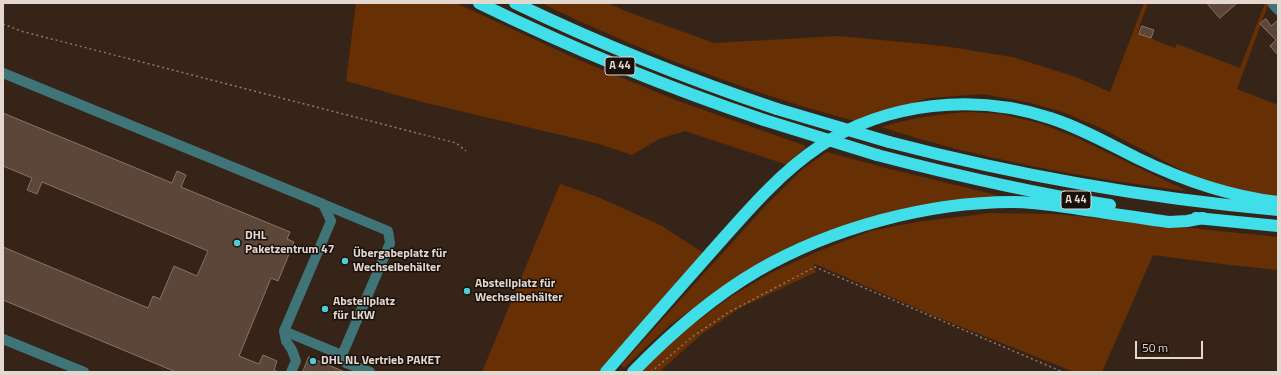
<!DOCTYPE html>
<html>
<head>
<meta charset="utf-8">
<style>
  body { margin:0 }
  #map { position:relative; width:1281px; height:375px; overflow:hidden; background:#372419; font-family:"Titillium Web",sans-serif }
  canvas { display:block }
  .frame { position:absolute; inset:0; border:4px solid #e4d7d0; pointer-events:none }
  .scale { position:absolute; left:1135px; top:341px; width:68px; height:18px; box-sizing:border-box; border:2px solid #e4d7d0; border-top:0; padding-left:5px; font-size:12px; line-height:14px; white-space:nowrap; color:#e4d7d0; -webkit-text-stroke:3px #18100a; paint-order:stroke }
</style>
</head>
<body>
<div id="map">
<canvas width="1281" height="375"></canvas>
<div class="frame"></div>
<div class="scale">50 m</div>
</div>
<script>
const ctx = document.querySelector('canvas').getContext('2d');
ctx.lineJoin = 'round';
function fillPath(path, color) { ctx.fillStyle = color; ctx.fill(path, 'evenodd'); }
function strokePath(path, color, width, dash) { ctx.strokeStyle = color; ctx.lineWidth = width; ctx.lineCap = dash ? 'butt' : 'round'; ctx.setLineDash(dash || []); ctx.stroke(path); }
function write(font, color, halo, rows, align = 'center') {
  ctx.font = font + ' "Titillium Web",sans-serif'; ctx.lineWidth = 3; ctx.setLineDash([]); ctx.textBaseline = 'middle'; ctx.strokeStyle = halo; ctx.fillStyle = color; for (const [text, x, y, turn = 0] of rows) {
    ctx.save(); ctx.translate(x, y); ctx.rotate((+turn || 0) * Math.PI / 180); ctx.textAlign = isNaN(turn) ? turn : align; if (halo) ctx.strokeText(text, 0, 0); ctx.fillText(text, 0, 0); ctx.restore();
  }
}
const green = new Path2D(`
  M356 3H456L579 60 678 101 806 146 788 165 685 131 659 139 632 155 599 144 422 102 346 81Z
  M541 3H608L628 12 714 43 839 36 944 46 1012 57 1076 77 1110 92 1144 3H1148L1137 33 1175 48 1177 44 1240 68 1265 3H1267L1268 5 1237 89 1278 105V198L1206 183 1103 129 1060 111 1026 102 983 94 930 98 880 112 858 122C776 100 696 72 618 38 592 27 566 15 541 3Z
  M969 112 1001 114 1039 123 1075 137 1187 191C1084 178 980 159 881 127 911 118 938 114 969 112Z
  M827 152 882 167 1008 198 852 226 711 296 670 325 624 368 621 365 768 203 804 168Z
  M560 184 598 197 660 225 705 254 598 372H482Z
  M990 213 1056 214 1278 237V270L1230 265 1153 255 1102 372H1074L934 316 813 263 816 272 740 308 702 334 659 372H638L689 327 732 296 773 272 819 251 870 231 917 222Z`);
const building = new Path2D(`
  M1207 3H1237L1220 18Z
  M1266 19 1271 26 1278 20V55L1270 46 1276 40 1260 24Z
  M1142 26 1154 30 1151 38 1139 34Z
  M3 113 172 183 177 171 186 175 181 187 290 232 287 239 294 242 278 281 271 278 239 356 259 364 263 355 277 361 274 370 278 372H176L3 300V247L148 308 153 296 160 299 174 266 197 276 208 251 42 182 37 194 27 190 32 178 3 166Z
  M309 357 345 372H303Z`);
const path = new Path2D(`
  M3 24 21 31 456 143 466 151
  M651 372 692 337 729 312 815 267 1063 372`);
const minor = new Path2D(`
  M1272 3 1278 10
  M3 73 323 204 331 221 284 331 286 341 292 350 296 361 291 372
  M323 204 388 231 390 243 342 355
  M284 331 342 355 346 363 370 372
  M3 339 84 372`);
const highway = new Path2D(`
  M479 3C571 48 666 87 764 120
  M515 3C600 44 688 79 777 109
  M889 142C1019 176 1144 198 1278 210
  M877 155C954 175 1032 193 1110 205
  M1196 218 1278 226
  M606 372C643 329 681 286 719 243 750 208 781 172 820 146 886 102 976 93 1050 118 1081 128 1109 144 1137 158 1182 180 1228 196 1278 202
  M633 372C670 334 711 298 757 271 831 228 927 202 1013 202 1035 202 1057 206 1079 209 1109 213 1139 218 1169 222L1187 221 1203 218`);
const highwayBridge = new Path2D(`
  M777 109 889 142
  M764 120 877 155`);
const markers = [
  [237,243,4,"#51ccd4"],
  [345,261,4,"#51ccd4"],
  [467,291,4,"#51ccd4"],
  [325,309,4,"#51ccd4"],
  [313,361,4,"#51ccd4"]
];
const shields = [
  [620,66,30],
  [1076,200,30]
];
const shieldNames = [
  ["A 44",620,66],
  ["A 44",1076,200]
];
const poiNames = [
  ["DHL",245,236],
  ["Paketzentrum 47",245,250],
  ["Übergabeplatz für",353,254],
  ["Wechselbehälter",353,268],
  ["Abstellplatz für",475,284],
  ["Wechselbehälter",475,298],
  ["Abstellplatz",333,302],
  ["für LKW",333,316],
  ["DHL NL Vertrieb PAKET",321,361]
];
fillPath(green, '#662f04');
fillPath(building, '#5b4639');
strokePath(building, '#8a7365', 1);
strokePath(path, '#8b7b72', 1.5, [2, 3]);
strokePath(minor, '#3f7578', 10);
strokePath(highway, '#40dee8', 12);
strokePath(highwayBridge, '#40dee8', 12);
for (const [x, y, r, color] of markers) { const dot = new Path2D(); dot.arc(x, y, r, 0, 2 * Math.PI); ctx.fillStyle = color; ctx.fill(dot); strokePath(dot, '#18100a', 1.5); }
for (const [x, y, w] of shields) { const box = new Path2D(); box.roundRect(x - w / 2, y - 9, w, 18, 3); ctx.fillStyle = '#18100a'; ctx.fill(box); strokePath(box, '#e4d7d0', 1); }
write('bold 11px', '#e4d7d0', null, shieldNames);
write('bold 12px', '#e4d7d0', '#18100a', poiNames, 'left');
</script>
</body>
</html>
